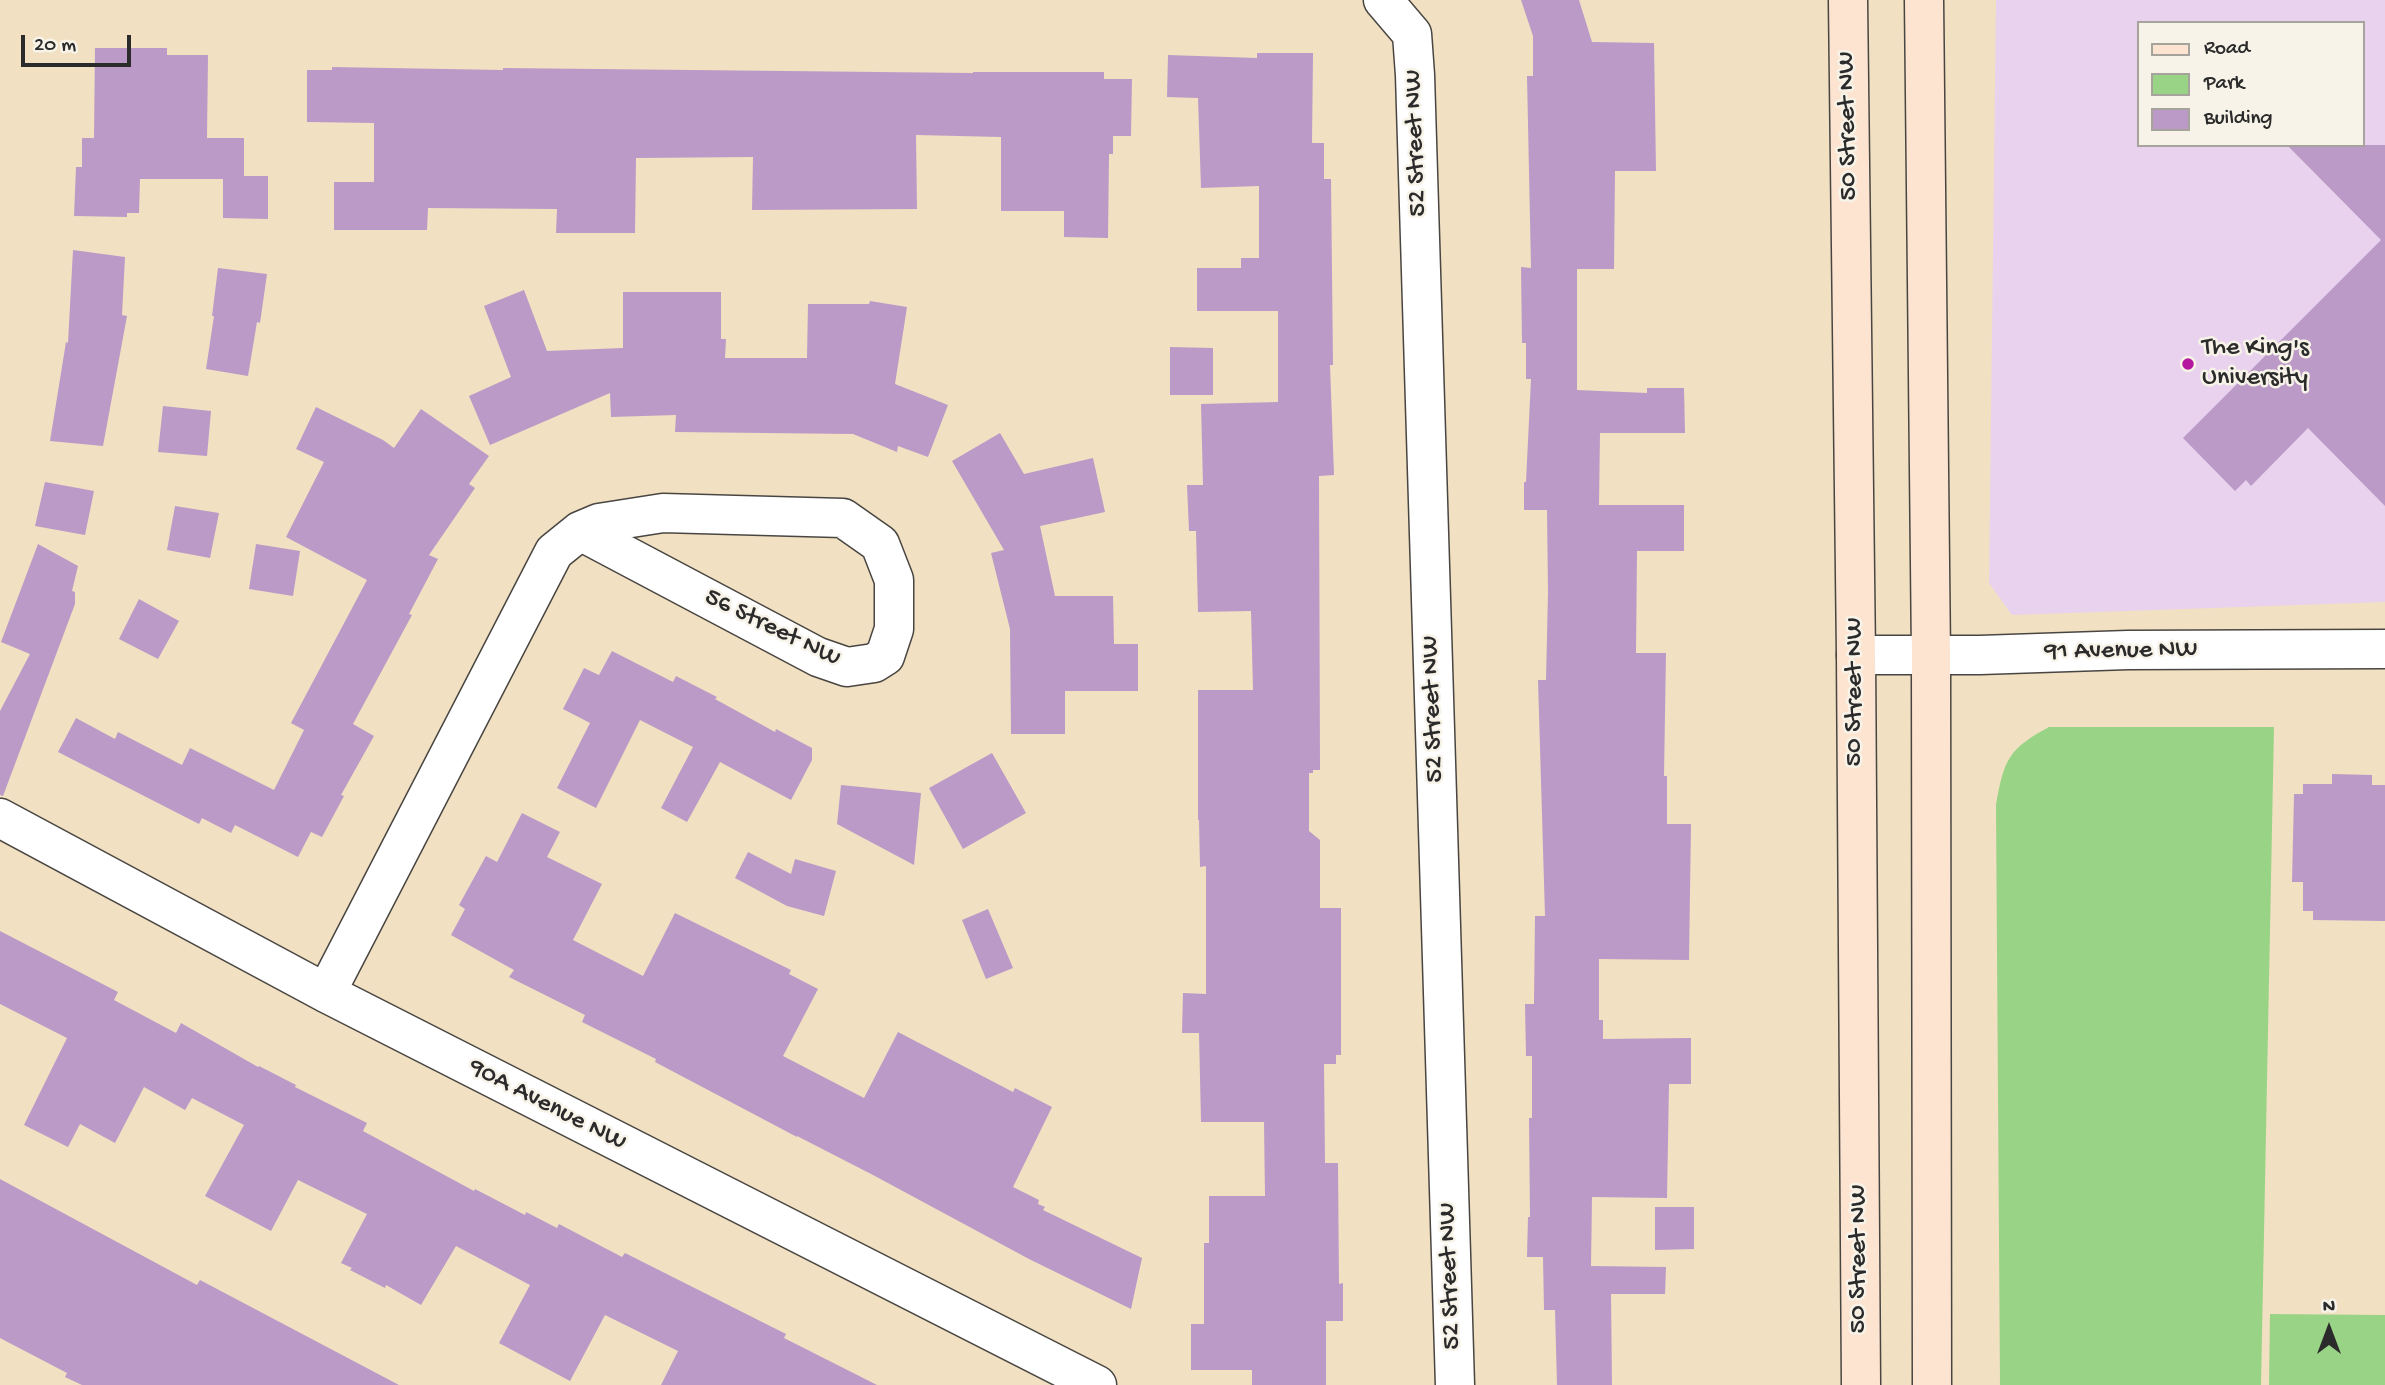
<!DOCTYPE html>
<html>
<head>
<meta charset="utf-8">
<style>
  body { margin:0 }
  #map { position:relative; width:2385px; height:1385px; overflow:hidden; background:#f1e0c2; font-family:"Gochi Hand",sans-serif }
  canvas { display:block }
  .legend { position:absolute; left:2137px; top:21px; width:228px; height:126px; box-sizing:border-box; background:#f7f3e8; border:2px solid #a5a39c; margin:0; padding:9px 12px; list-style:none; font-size:21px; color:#2b2b2b }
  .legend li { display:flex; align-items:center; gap:14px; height:35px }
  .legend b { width:35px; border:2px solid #a5a39c }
  .north { position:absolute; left:2294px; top:1294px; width:70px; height:70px; -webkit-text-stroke:5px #f7f3e8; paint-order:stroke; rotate:0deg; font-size:19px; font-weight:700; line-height:28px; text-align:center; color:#2b2b2b }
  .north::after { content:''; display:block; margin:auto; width:24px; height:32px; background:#2b2b2b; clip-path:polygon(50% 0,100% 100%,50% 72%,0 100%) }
  .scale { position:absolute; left:21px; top:35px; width:110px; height:32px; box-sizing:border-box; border:4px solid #2b2b2b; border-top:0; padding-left:9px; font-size:21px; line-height:24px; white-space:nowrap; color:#2b2b2b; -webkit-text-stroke:5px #f7f3e8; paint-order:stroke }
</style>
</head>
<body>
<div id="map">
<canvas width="2385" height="1385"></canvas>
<ul class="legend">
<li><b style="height:9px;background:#fde4d1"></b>Road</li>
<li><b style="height:19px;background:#99d386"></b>Park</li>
<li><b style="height:19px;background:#bb9ac7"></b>Building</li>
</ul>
<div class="north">N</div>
<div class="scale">20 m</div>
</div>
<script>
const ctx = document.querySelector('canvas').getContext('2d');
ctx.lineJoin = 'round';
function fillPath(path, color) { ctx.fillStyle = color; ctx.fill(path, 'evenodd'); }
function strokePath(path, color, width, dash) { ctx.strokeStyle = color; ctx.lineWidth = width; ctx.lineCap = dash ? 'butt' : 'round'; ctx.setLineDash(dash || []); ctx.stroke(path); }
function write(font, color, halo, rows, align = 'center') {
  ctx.font = font + ' "Gochi Hand",sans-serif'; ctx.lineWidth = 5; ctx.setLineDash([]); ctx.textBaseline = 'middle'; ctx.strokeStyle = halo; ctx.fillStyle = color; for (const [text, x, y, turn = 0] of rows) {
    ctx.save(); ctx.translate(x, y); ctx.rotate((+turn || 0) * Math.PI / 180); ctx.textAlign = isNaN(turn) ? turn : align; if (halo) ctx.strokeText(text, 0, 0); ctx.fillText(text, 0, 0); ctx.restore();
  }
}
const built = new Path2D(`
  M1996 0H2385V602L2012 615 1989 583ZM2138 23H2362V145H2138Z`);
const green = new Path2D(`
  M2049 727H2274L2261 1385H2000L1996 805C2004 760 2008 749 2049 727Z
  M2270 1314 2385 1315V1385H2269Z`);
const building = new Path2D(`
  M1521 0H1579L1592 42 1654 43 1656 171H1615L1614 269H1577V390L1647 393V388H1684L1685 433H1600L1599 505H1684V551H1637L1636 653H1666L1664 776H1667V824H1691L1689 960 1599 959V1020H1603V1039L1691 1038V1084H1669L1667 1198 1592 1197 1591 1266 1666 1267 1665 1294H1611L1612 1385H1557L1555 1310H1544L1543 1257H1527L1528 1217H1530L1529 1118H1532V1056H1526L1525 1004H1534L1535 916H1545L1538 680H1546L1548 592 1547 510H1524V482H1526L1531 379H1526V343H1522L1521 267 1531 268 1527 76H1533V36Z
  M95 48H167V55H208L207 138H244V176H268V219L223 218V179H140L139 213H127V217L74 216 76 167H82V138H94Z
  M1257 53H1313L1312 143H1324V179H1331L1333 365H1330L1334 475 1319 476 1320 770H1313V773H1309V831L1320 840V908H1341V1055H1336V1064H1324L1325 1163H1338L1339 1284 1343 1283V1321H1326V1385H1252V1370H1191V1324H1204V1243H1209V1196H1265L1264 1122H1201L1199 1033H1182L1183 993 1206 994V866L1200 867 1199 820H1198V690H1253L1251 611 1198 612 1196 531H1189L1187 485H1203L1201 404 1278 402V311H1197V268H1241V258H1259V186L1201 188 1198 98 1167 97 1168 55 1257 58Z
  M332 67 503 70V68L973 73V72H1104V79H1132L1131 136H1113V154H1109L1108 238 1064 237V211H1001V137L916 135 917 209 752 210 753 157 636 158 635 233H556L557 209 428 208 427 230H334V182H374V123L307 122V70H332Z
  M2287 145H2385V506L2308 428 2251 486 2246 480 2235 491 2183 438 2381 240Z
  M73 250 125 257 122 315 127 316 103 446 50 441 66 342 68 343Z
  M218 268 267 274 260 323 257 322 248 376 206 369 214 316H212Z
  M524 290 547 351 623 348V292H721V339H726L725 358H807L808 304H869L870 301 907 307 895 384 948 405 928 457 898 446 897 452 853 434 675 432 676 415 611 417 610 393 490 445 469 396 511 377 484 306Z
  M1170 347 1213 348V395H1170Z
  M163 406 211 411 207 456 158 452Z
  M316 407 383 440 394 448 421 409 489 456 469 484 475 488 429 555 438 559 409 614 412 615 353 724 374 736 341 795 344 796 322 837 311 832 298 857 235 825 231 833 202 818 199 824 58 752 76 718 115 739 118 732 182 765 190 748 274 790 304 730 291 723 367 580 286 537 324 462 296 449Z
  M1000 433 1024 474 1093 458 1105 512 1040 526 1055 596H1113L1114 644H1138V691H1065V734H1011L1010 629 991 553 1004 550 952 461Z
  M45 482 94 491 85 535 35 526Z
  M175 506 219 513 210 558 167 550Z
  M38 544 78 566 72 591 75 592V604L3 796 0 795V711L30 654 1 642Z
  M256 544 300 551 293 596 249 589Z
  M139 599 179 621 158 659 119 639Z
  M612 651 673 682 676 676 717 697 715 699 775 732 776 729 812 748V760L791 800 720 762 687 822 661 808 693 747 640 720 596 808 557 788 590 723 563 709 584 668 599 675Z
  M992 753 1026 813 963 849 929 788Z
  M2332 774 2372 775V785H2385V921L2313 920V911H2303V882H2292L2294 794H2303V784H2332Z
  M841 785 921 793 914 865 837 824Z
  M522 813 560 832 547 857 602 884 573 940 643 976 675 913 791 970 789 974 818 989 783 1056 864 1098 898 1032 1013 1092 1015 1088 1052 1107 1013 1187 1039 1200 1038 1204 1045 1207 1043 1210 1142 1258 1131 1309 1029 1259 873 1175 797 1136V1137L655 1062 656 1059 582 1022 585 1015 509 977 514 970 451 935 465 909 459 905 486 856 497 862Z
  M748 852 791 874 795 859 836 871 824 916 787 906 735 878Z
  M988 909 1013 968 986 979 962 920Z
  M0 931 118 992 114 1000 176 1033 181 1023 258 1067 259 1066 296 1085 295 1087 367 1123 363 1131 474 1191 475 1189 525 1215 526 1212 557 1228 559 1224 622 1257 625 1253 786 1334 784 1338 877 1385H661L678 1351 605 1315 570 1381 499 1343 530 1285 456 1246 421 1305 386 1285 385 1288 350 1270 352 1268 341 1263 367 1214 298 1180 271 1231 205 1196 244 1125 192 1098 185 1110 144 1087 115 1143 80 1124 68 1147 24 1125 67 1038 0 1004Z
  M0 1179 197 1285 200 1280 399 1385H82L65 1377 67 1373 0 1338Z
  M1655 1207H1694V1249L1655 1250Z`);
const street = new Path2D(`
  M1383 0 1412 34 1415 75 1455 1385
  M1856 655H1980L2128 650 2385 649
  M0 818 326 993 1097 1385
  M326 993 554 552 580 531 599 523 663 513 843 518 880 544 894 580V629L885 656 874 663 847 667 818 657 580 531`);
const secondary = new Path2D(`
  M1848 0 1856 655 1861 1385
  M1924 0 1931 656 1932 1385`);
const markers = [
  [2188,364,7,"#b5179e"]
];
const streetNames = [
  ["50 Street NW",1849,126,-91],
  ["52 Street NW",1417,143,-92],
  ["56 Street NW",772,629,26],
  ["91 Avenue NW",2121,652,-1],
  ["50 Street NW",1856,692,-90],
  ["52 Street NW",1434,709,-92],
  ["90A Avenue NW",547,1106,27],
  ["50 Street NW",1860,1259,-90],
  ["52 Street NW",1451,1276,-92]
];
const poiNames = [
  ["The King's",2202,349],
  ["University",2202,379]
];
fillPath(built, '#e9d2ed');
fillPath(green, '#99d386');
fillPath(building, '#bb9ac7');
strokePath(street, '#494642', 41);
strokePath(secondary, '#494642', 41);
strokePath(street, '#fff', 38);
strokePath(secondary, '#fde4d1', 38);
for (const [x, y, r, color] of markers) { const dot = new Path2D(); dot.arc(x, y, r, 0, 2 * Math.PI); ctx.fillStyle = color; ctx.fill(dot); strokePath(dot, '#f7f3e8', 2.5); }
write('26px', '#2b2b2b', '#f7f3e8', streetNames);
write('26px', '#2b2b2b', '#f7f3e8', poiNames, 'left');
</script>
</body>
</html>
